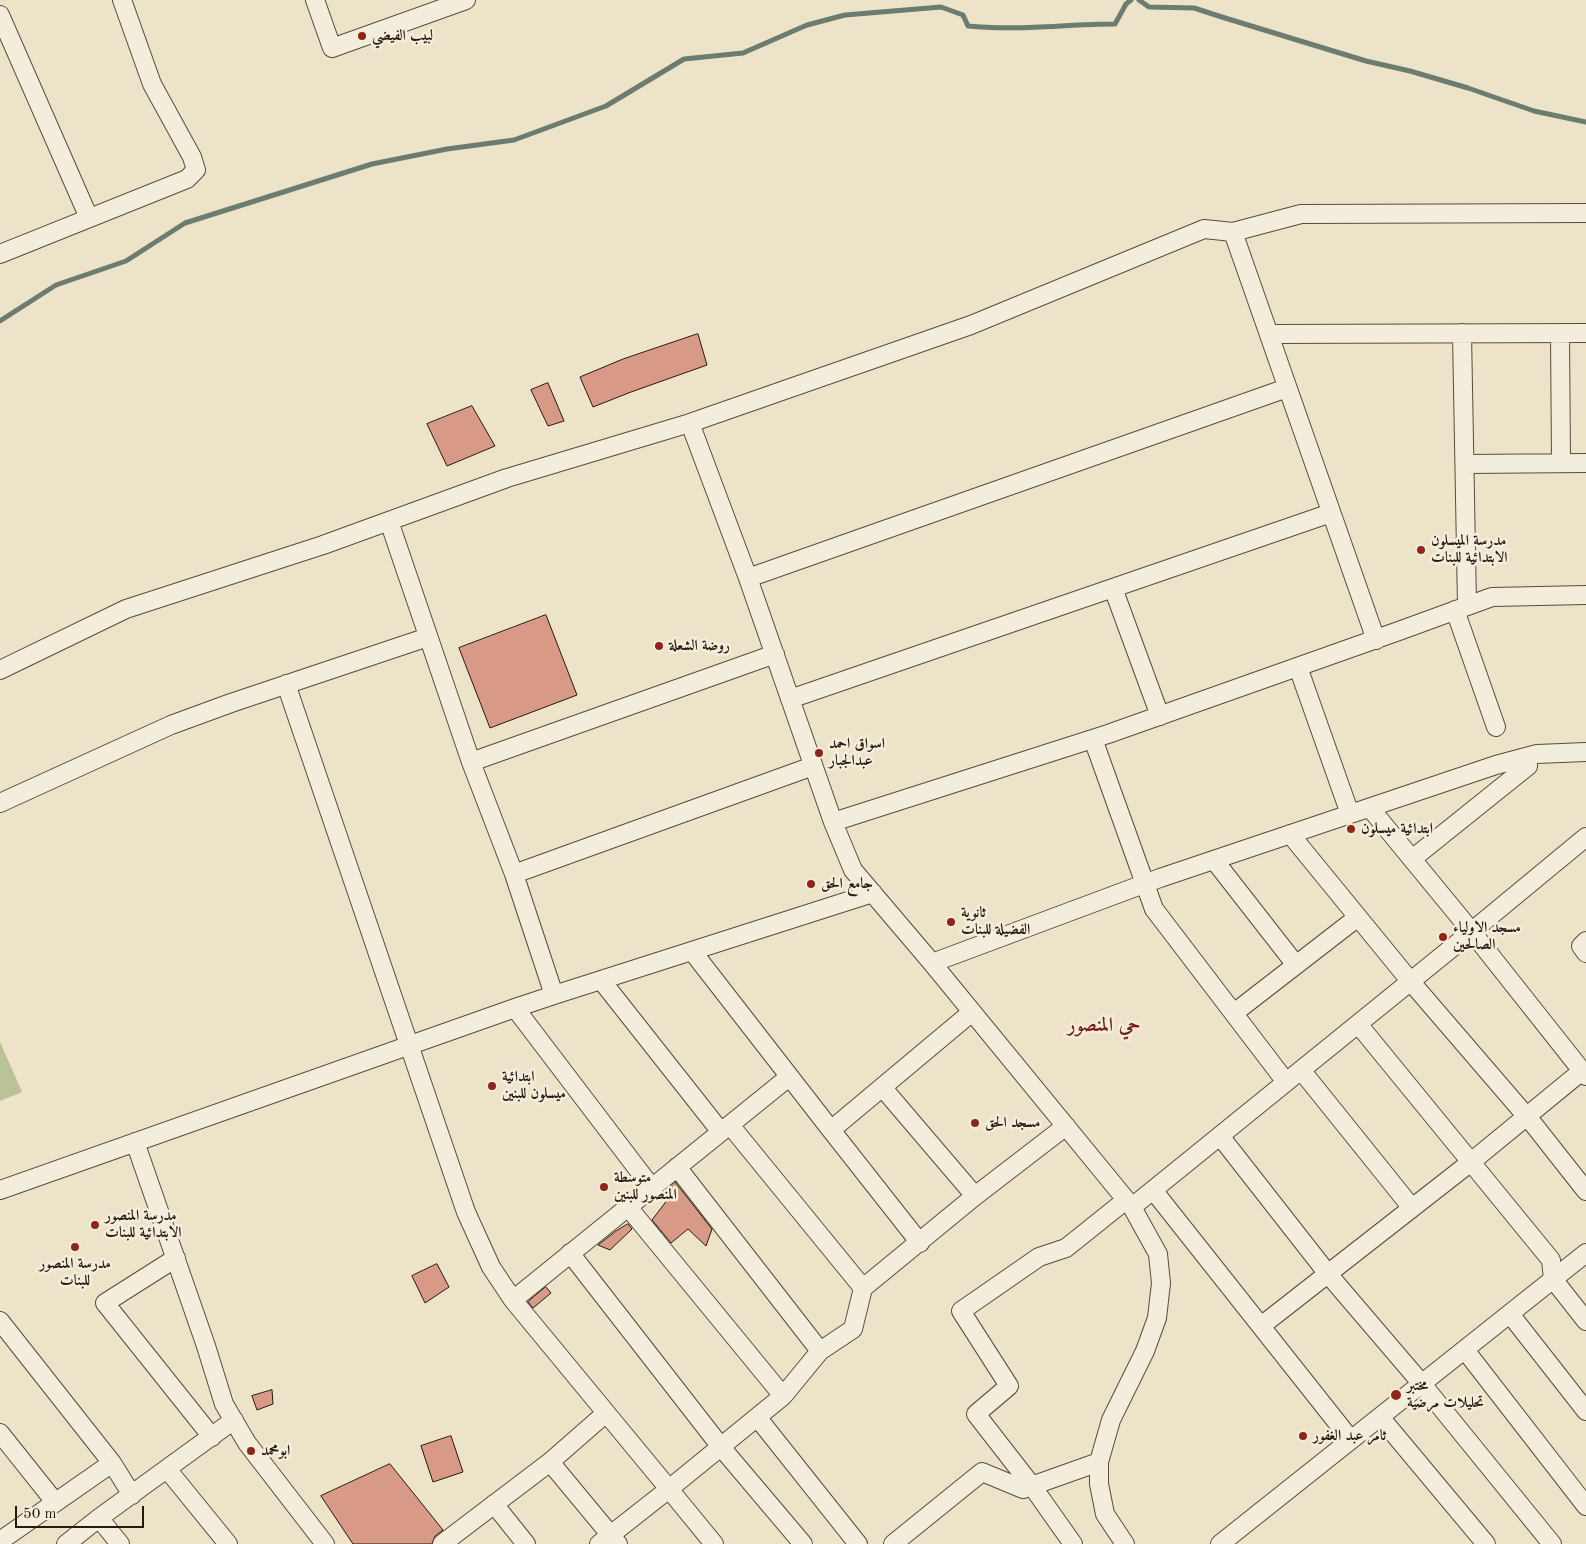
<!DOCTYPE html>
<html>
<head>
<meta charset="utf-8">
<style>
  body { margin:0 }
  #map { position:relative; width:1586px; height:1544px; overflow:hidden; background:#ede3c9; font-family:"Old Standard TT",serif }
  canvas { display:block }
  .scale { position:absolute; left:15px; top:1506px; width:129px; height:22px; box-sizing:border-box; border:2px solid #271810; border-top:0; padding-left:6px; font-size:15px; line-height:18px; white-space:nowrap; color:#271810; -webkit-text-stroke:4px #f3eddc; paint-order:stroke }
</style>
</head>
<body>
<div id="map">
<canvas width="1586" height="1544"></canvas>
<div class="scale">50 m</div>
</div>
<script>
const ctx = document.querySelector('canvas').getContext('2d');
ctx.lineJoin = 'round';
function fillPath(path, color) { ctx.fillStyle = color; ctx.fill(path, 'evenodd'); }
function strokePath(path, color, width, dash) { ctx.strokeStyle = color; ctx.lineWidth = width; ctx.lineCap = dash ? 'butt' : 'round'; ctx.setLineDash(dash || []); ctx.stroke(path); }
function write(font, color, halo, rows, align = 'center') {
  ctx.font = font + ' "Old Standard TT",Amiri,serif'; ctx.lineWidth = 5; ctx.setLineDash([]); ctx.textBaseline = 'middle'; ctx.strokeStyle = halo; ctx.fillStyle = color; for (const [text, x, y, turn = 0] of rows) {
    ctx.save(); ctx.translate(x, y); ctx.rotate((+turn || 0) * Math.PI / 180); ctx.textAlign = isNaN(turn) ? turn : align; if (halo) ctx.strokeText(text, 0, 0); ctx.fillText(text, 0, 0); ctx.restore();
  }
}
const green = new Path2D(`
  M0 1042 22 1092 0 1101Z`);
const stream = new Path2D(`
  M1139 0 1149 7 1194 8 1225 18 1366 61 1410 71 1468 88 1534 111 1586 122
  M0 321 56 285 126 261 185 223 372 164 447 149 514 140 606 106 684 59 743 53 807 25 845 15 941 7 963 15 968 26C1017 31 1066 24 1115 24L1126 4 1131 0`);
const building = new Path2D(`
  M698 334 707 365 631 392 593 407 580 377 623 359Z
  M548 383 564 421 548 426 531 390Z
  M472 406 495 446 447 466 427 424Z
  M546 615 577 695 490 728 459 648Z
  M675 1182 712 1229 706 1246 688 1229 671 1243 652 1220 671 1195 667 1190Z
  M628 1224 632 1229 610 1250 598 1245 616 1231Z
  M437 1264 449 1287 425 1303 412 1276Z
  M546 1287 551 1293 533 1308 528 1302Z
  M272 1390 273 1404 257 1410 252 1396Z
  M451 1436 463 1472 433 1482 421 1446Z
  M390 1464 443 1530 435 1536 432 1544H353L321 1496Z`);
const minor = new Path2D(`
  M315 0 332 48 466 0
  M0 15 89 218
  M1233 232 1376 640
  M0 254 187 179 196 170 192 157 152 84 122 0
  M1462 333 1467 606
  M1560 333 1561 463
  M1269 334 1586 333
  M690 423 748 578 833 822 853 870 932 963 1132 1207 1158 1254 1161 1283 1157 1318 1145 1351 1111 1420 1099 1462V1484L1105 1514 1125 1544
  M1465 464 1586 463
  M389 521 471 762
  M748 578 1287 388
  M1113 588 1160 716
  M1455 610 1496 727
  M775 654 471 762 514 874 554 995 873 893
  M1298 667 1350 814
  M0 670 126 609 323 545 507 478 690 423 971 325 1204 229 1233 232 1301 214 1586 213
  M286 684 466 1212 491 1267 513 1300 789 1077
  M790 699 1331 513
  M1093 739 1154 909 1286 1082
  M0 803 171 725 231 703 428 637
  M1370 808 1472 932 1586 1076
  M833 822 1108 734 1396 632 1492 597 1586 595
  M1290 834 1411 982 1534 1125 1586 1191
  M1412 859 1528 766 1527 757
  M1214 860 1296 965
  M514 874 813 766
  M1586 941 1581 946 1586 953
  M692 951 831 1130 972 1012
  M932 963 1160 878 1496 765 1537 754 1586 752
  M601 980 721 1132
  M515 1008 652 1188
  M1234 1013 1358 917
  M1358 1024 1551 1260 1553 1279 1586 1321
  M1301 1070 1412 1208
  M882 1087 975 1196
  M730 1125 863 1288
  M831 1130 920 1243
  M1220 1136 1328 1274 1422 1384 1552 1544
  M135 1142 206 1346 224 1404 247 1443 325 1544
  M677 1167 820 1351
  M0 1190 515 1008 554 995
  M1153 1190 1351 1440
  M1132 1207 1448 951 1586 837
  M570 1253 721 1447 803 1544
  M176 1258 105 1303 212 1437
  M513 1300 669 1489 783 1396 628 1207
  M1510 1314 1586 1411
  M0 1321 112 1463 132 1495
  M1261 1326 1471 1162 1582 1071
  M1465 1350 1586 1506
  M783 1396 820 1351 853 1329 863 1288 975 1196 1066 1126
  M757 1417 858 1544
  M1380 1417 1486 1544
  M0 1433 55 1502
  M550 1462 618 1544
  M167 1469 228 1544
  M494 1504 526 1544
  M99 1518 234 1420
  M0 1541 112 1463
  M66 1544 99 1518 120 1544
  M442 1544 550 1462 606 1413
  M599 1544 669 1489 714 1544
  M893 1544 982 1472 1023 1489 1099 1462
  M1073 1544 1032 1486 976 1414 1009 1386 961 1311 1039 1257 1066 1248 1126 1200
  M1220 1544 1586 1253`);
const markers = [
  [362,36,5,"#8f2418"],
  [1421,550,5,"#8f2418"],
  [659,646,5,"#8f2418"],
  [819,753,5,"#8f2418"],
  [1351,829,5,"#8f2418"],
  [811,884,5,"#8f2418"],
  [951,922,5,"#8f2418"],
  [1443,937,5,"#8f2418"],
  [492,1086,5,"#8f2418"],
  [975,1123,5,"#8f2418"],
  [604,1187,5,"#8f2418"],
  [95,1225,5,"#8f2418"],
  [75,1247,5,"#8f2418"],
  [1396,1395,6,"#8f2418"],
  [1303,1436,5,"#8f2418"],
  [251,1451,5,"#8f2418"]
];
const poiNames = [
  ["لبيب الفيضي",372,36],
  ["مدرسة الميسلون",1431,541],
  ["الابتدائية للبنات",1431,558],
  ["روضة الشعلة",669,646],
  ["اسواق احمد",829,744],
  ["عبدالجبار",829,761],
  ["ابتدائية ميسلون",1361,829],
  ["جامع الحق",821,884],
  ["ثانوية",961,913],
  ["الفضيلة للبنات",961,930],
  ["مسجد الاولياء",1453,928],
  ["الصالحين",1453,945],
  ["ابتدائية",502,1077],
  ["ميسلون للبنين",502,1094],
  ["مسجد الحق",985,1123],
  ["متوسطة",614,1178],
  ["المنصور للبنين",614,1195],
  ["مدرسة المنصور",105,1216],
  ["الابتدائية للبنات",105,1233],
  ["مدرسة المنصور",75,1264,"center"],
  ["للبنات",75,1281,"center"],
  ["مختبر",1407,1386],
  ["تحليلات مرضية",1407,1403],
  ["ثامر عبد الغفور",1313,1436],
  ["ابومحمد",261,1451]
];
const districtNames = [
  ["حي المنصور",1104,1026]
];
fillPath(green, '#bac395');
strokePath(stream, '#6c7c71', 5);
fillPath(building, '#d89987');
strokePath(building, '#271810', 1);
strokePath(minor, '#584b3e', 20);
strokePath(minor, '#f3eddc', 18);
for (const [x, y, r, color] of markers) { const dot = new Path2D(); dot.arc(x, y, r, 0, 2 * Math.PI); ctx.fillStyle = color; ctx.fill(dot); strokePath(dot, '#f3eddc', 2); }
write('bold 15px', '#271810', '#f3eddc', poiNames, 'left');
write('bold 20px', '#7a1f14', '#f3eddc', districtNames);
</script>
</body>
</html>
